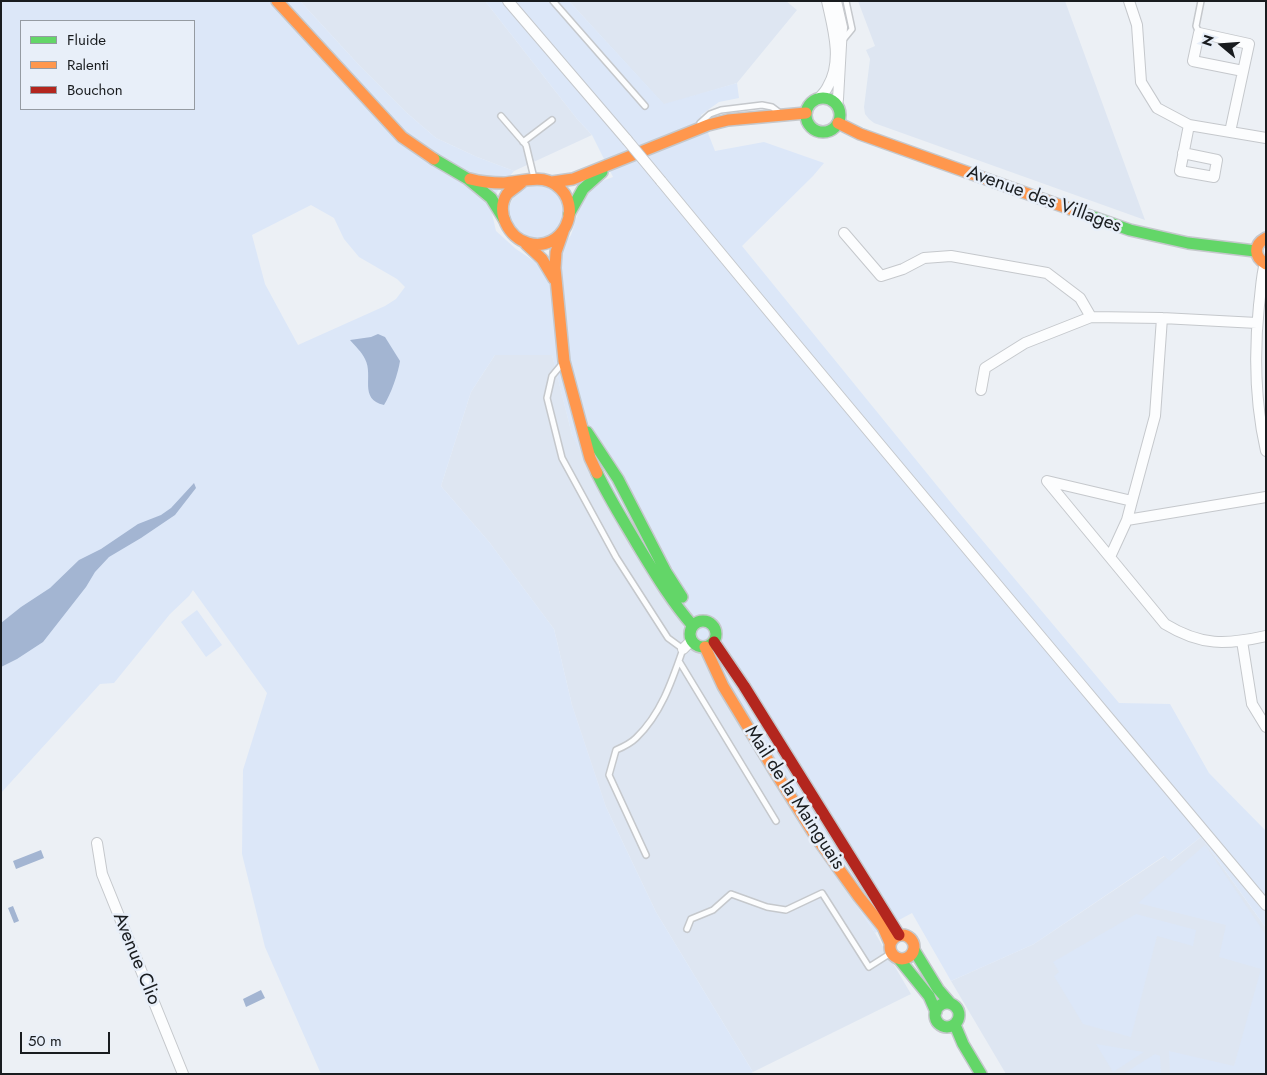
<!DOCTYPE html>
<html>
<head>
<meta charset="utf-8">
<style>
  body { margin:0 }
  #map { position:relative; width:1267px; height:1075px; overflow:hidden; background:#ecf0f5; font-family:Jost,sans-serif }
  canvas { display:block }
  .frame { position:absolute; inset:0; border:2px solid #191c1f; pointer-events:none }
  .legend { position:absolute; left:20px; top:20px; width:175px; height:90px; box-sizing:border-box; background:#e8eff9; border:1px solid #959ba2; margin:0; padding:6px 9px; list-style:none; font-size:15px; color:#191c1f }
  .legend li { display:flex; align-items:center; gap:10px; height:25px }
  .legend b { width:25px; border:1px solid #959ba2 }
  .north { position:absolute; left:1197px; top:20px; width:50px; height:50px; -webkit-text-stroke:4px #e8eff9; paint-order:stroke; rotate:288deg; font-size:14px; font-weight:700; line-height:20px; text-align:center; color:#191c1f }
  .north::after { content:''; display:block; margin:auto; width:18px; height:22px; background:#191c1f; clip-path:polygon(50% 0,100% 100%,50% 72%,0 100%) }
  .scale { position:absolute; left:20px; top:1032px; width:90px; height:22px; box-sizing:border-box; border:2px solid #191c1f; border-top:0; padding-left:6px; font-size:15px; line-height:18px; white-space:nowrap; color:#191c1f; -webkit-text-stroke:4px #e8eff9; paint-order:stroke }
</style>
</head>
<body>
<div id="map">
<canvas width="1267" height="1075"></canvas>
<div class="frame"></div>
<ul class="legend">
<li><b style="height:6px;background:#63d668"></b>Fluide</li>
<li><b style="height:6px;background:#ff974d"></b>Ralenti</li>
<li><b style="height:6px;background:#b3261e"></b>Bouchon</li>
</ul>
<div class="north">N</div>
<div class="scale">50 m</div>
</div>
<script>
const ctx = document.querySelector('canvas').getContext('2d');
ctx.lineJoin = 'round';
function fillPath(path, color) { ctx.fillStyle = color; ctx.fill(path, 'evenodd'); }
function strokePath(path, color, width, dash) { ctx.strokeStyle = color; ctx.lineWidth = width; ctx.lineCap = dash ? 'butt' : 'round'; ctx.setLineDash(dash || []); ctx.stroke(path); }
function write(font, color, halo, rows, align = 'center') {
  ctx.font = font + ' Jost,sans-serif'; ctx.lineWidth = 5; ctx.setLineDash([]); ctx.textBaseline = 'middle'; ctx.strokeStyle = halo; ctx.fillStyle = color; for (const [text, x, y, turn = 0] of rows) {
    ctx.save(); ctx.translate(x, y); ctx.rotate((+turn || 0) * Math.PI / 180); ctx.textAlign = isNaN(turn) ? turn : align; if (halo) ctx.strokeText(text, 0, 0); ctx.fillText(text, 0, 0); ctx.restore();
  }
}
const built = new Path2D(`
  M300 1H485L577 119 592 135 514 171 477 157 436 138 407 113 359 65Z
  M569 1H786L797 10 737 83 664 105Z
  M858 1H1065L1145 220 874 123 869 119 865 114 864 107 870 59 866 50 875 46Z
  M495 355H552L572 435 812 838 875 933 911 994 753 1072 656 912 606 807 572 705 554 629 490 543 441 486 471 392Z
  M1201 837 1266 928V1074H1006L951 981 1034 944 1165 856 1171 861Z`);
const green = new Path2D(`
  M1 1H300L359 65 407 113 436 138 477 157 514 171 497 192 491 209 496 231 516 249 534 261 551 260 571 235 581 203 597 183 613 177 592 135 577 119 485 1H569L664 104 737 83 739 98 719 102 701 115 715 151 764 142 824 163 813 176 742 246 956 509 1119 703 1170 704 1209 773 1266 831V928L1201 837 1170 861 1164 856 1034 944 951 981 912 913 875 933 812 838 599 487 572 435 552 355H495L471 392 441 486 490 543 554 629 572 705 606 807 656 912 753 1072 750 1074H321L265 947 242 854 243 770 267 693 193 590 189 596 170 614 114 683 100 684 1 793ZM21 21H194V109H21ZM311 205 334 218 344 239 359 257 397 279 405 287 396 299 385 306 298 345 265 284 252 235Z
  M509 212a27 27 0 1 1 54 0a27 27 0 1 1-54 0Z
  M197 610 222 645 206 657 181 622Z
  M1205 845 1266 935V1074H1170L1169 1051 1234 1066 1261 969 1219 957 1226 925 1138 903Z
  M1136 914 1196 930 1193 946 1157 936 1131 1037 1083 1024 1054 976 1059 972 1053 962Z
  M1096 1044 1144 1052 1113 1072Z
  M1155 1054 1160 1056 1161 1074H1123Z`);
const water = new Path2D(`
  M378 334 385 337 400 361C398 374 391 394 384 405 358 399 374 376 365 359 362 352 355 346 350 340L371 337Z
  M194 483 196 488 175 515 141 538 109 557 95 572 86 587 43 642 17 659 1 667V623L21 607 50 588 79 560 101 549 138 524 161 515 171 508Z
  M41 850 44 858 16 869 13 861Z
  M13 906 19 921 14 923 8 908Z
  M261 990 265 998 246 1007 243 999Z`);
const lane = new Path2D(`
  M553 1 645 106
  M1199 33 1196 26 1201 1
  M843 40 852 29 846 1
  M501 116 526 145 534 178
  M700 123 710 114 721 110 762 105 772 107 780 113
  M523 142 552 120
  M562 364 552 376 547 398 562 458 616 557 668 638 683 649C672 681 661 714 636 738 631 743 623 747 616 750L609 775 646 855
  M679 661 776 821
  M687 929 691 919 713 910 731 894 767 907 786 910 822 893 869 967 891 953`);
const street = new Path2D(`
  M508 1 627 140
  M836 1 842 27 838 99 837 105
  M1129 1 1137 25 1141 82 1157 108 1189 125 1266 138
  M818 99C822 95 826 91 828 86 843 61 833 28 827 1
  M1230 132 1249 44 1199 33 1193 61 1243 71
  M1183 153 1217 160 1214 177 1180 171 1189 125
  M661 181C861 424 1064 664 1266 905
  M844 233 881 276 903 269 924 258 951 256 1047 273 1080 298 1091 317 1162 318 1257 323
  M1265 263C1261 277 1261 291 1259 305 1254 354 1255 403 1266 451
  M981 390 985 368 1025 343 1091 317
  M1132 501 1155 416 1162 318
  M1127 520 1266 497
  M1110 557 1127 520 1132 501 1047 481 1165 624C1201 646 1226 645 1266 636
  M1242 641 1252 704 1266 727
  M683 649 691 641
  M97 843 102 874 183 1074`);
const fast = new Path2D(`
  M806 115a17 17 0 1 1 34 0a17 17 0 1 1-34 0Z
  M434 159 468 179 491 198 504 219
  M1073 210 1130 230 1188 243 1255 251
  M569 214 583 189 602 172
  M587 432 618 479 666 572 682 597
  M597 473C609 498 623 520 637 544 654 572 671 601 693 626
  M690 634a13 13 0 1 1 26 0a13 13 0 1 1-26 0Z
  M914 950 938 989 951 1004
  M899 959 929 996 936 1012
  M935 1015a12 12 0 1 1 24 0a12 12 0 1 1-24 0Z
  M955 1025 963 1044 981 1074`);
const slow = new Path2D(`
  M277 1 402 137 434 159
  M838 123 860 134 1073 210
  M470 179C481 182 493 183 504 183 520 182 542 174 556 185 585 206 563 253 528 243 509 238 495 212 507 194 511 190 518 186 522 182
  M552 182 573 179 708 125 728 120 806 113
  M563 232 556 252 555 268 564 361 590 458 597 473
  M1266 238C1253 245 1254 257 1266 264
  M526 244 542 259 554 279
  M705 647 723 686 777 775 816 837 859 897 883 927 890 943
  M890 947a12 12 0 1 1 24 0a12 12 0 1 1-24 0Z`);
const jam = new Path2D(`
  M714 642 744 686 899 935`);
const streetBridge = new Path2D(`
  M627 140 661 181`);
const streetNames = [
  ["Avenue des Villages",1044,200,20],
  ["Mail de la Mainguais",794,798,57],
  ["Avenue Clio",136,959,68]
];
fillPath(built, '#dee6f2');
fillPath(green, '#dce7f8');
fillPath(water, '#a3b5d2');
strokePath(lane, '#c5c8cc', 8);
strokePath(street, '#c5c8cc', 12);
strokePath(fast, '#c5c8cc', 14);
strokePath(slow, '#c5c8cc', 14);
strokePath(jam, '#c5c8cc', 14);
strokePath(lane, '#fcfdfe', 5);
strokePath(street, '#fcfdfe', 10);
strokePath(fast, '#63d668', 11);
strokePath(slow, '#ff974d', 11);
strokePath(jam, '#b3261e', 11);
strokePath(streetBridge, '#c5c8cc', 12, []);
strokePath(streetBridge, '#fcfdfe', 10);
write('19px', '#191c1f', '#e8eff9', streetNames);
</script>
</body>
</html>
